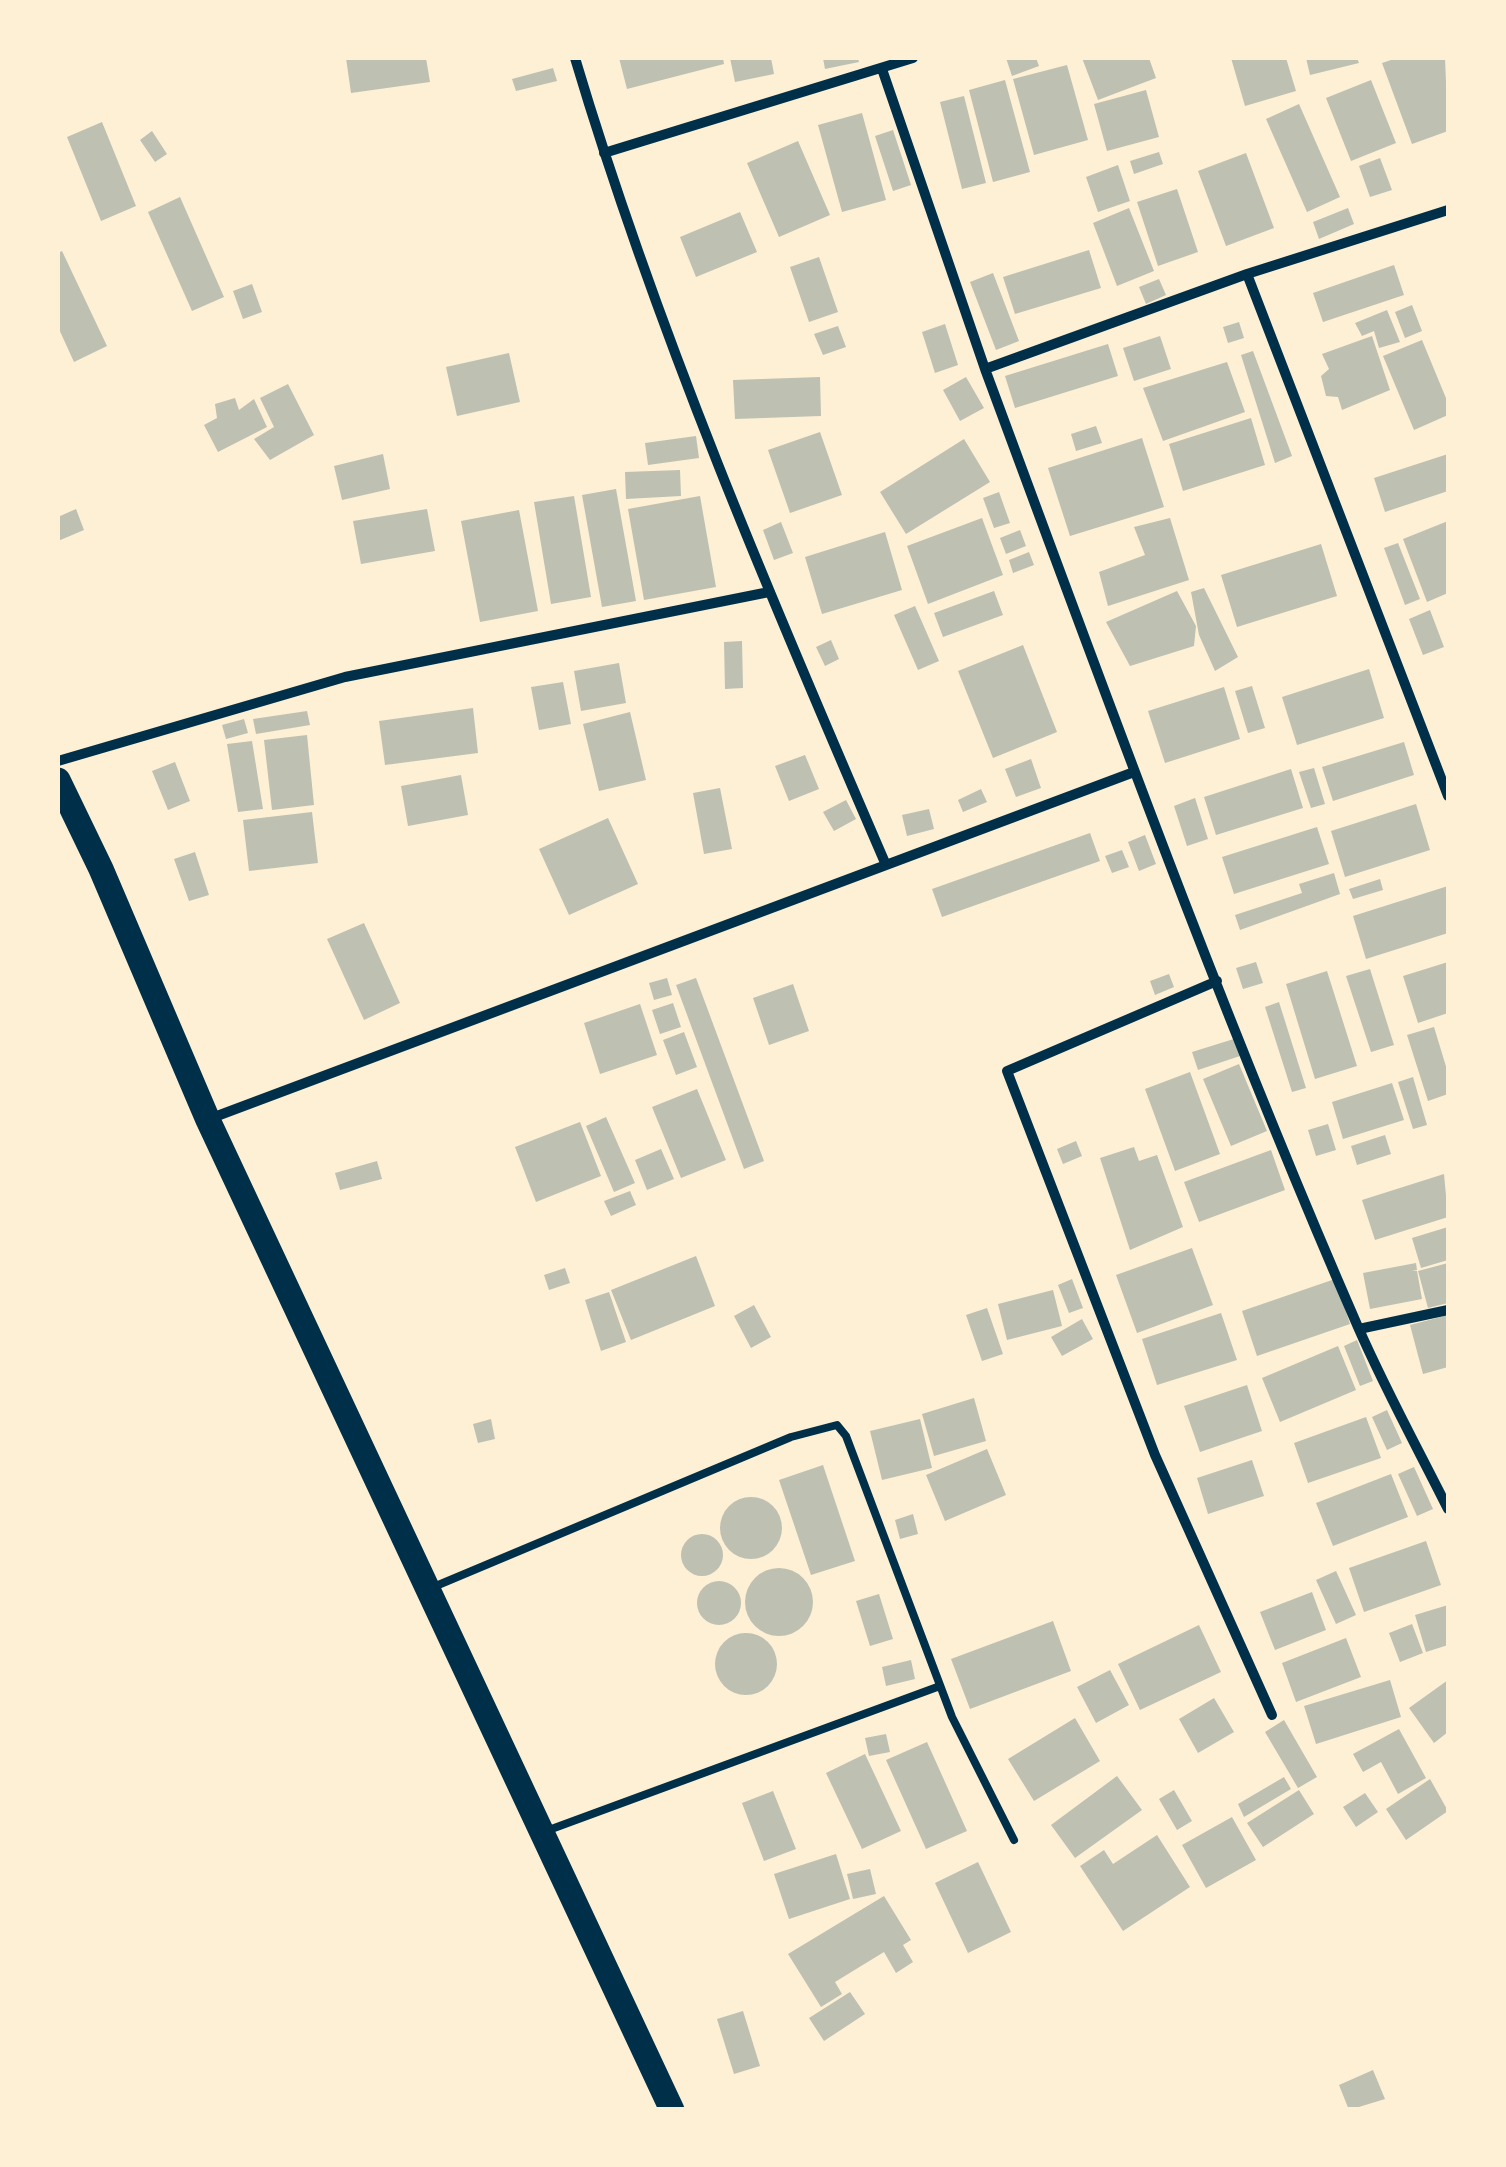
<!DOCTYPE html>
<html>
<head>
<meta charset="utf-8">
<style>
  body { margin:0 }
  #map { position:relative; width:1506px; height:2167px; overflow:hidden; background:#fdf0d5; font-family:"Alegreya Sans",sans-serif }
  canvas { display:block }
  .frame { position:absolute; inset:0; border:60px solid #fdf0d5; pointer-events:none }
</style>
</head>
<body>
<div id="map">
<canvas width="1506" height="2167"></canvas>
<div class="frame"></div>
</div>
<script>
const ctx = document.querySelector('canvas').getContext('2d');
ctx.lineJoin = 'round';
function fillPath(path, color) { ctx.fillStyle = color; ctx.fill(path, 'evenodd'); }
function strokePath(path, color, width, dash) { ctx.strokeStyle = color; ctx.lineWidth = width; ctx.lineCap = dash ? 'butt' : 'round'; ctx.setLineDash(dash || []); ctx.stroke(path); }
const building = new Path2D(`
  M346 58H426L430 82 351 93Z
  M619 58H723L724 64 627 89Z
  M730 58H771L774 74 735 82Z
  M823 58H858L859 62 825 69Z
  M1006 58H1036L1039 66 1012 76Z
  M1082 58H1149L1156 78 1098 100Z
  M1231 58H1286L1296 91 1245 106Z
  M1306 58H1357L1359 63 1310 75Z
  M1397 58H1445L1448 131 1412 144 1382 63Z
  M1067 65 1088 140 1034 155 1013 79Z
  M553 68 557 81 516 91 512 79Z
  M1005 80 1030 172 993 182 969 90Z
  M1371 80 1396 143 1351 161 1326 98Z
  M1146 90 1159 137 1107 151 1094 104Z
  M964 96 986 183 962 189 940 102Z
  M1299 104 1340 197 1307 212 1266 119Z
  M862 113 886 200 842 212 818 125Z
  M102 122 136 206 101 221 67 137Z
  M893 130 911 185 893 191 875 136Z
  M152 131 167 154 155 162 140 140Z
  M798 141 830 215 779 237 747 163Z
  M1159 152 1163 164 1134 174 1130 161Z
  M1246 153 1274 228 1226 246 1198 171Z
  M1380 158 1392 190 1370 197 1359 166Z
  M1118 165 1130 201 1098 212 1086 177Z
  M1177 189 1198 252 1158 266 1137 202Z
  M180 197 224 297 192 311 148 212Z
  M1129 208 1154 271 1117 286 1093 223Z
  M1348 208 1354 224 1319 239 1313 222Z
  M740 212 757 252 696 277 680 237Z
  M1089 250 1101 288 1015 314 1003 277Z
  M62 251 107 346 74 362 58 327V253Z
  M819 257 838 312 809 322 790 267Z
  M1394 265 1404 295 1323 322 1313 293Z
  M993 273 1019 341 996 350 970 282Z
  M1159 279 1166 295 1146 304 1139 287Z
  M252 284 262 312 243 319 233 291Z
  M1412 305 1422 331 1405 338 1395 312Z
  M1387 310 1400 342 1379 348 1374 331 1362 336 1355 323Z
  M1239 322 1244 338 1228 343 1223 327Z
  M945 324 958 365 935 373 922 332Z
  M838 326 846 347 823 355 814 334Z
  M1160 336 1171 369 1134 381 1123 348Z
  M1372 336 1390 390 1342 410 1338 397 1326 396 1321 376 1329 369 1322 354Z
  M1422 340 1448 403V415L1414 430 1383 356Z
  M1108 344 1118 376 1015 408 1005 376Z
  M1253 351 1292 456 1275 463 1241 355Z
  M509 353 520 402 457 416 446 367Z
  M1227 362 1245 412 1163 441 1143 388Z
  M820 377 821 416 735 419 733 380Z
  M966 377 984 408 960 421 943 390Z
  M288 384 314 435 270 460 254 439 274 427 260 398Z
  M235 398 239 410 254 399 267 427 218 452 204 425 217 418 215 404Z
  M1251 418 1265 465 1183 491 1169 444Z
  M1096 426 1102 443 1076 451 1071 434Z
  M820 432 842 495 790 513 768 450Z
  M696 436 699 458 648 465 645 443Z
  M1142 438 1164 507 1070 536 1048 468Z
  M964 439 990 482 906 534 880 492Z
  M383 454 390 489 342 500 334 466Z
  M1448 454V491L1385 512 1374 478Z
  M680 470 681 496 626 499 625 472Z
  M616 489 636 601 602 607 582 495Z
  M999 492 1010 523 994 528 983 498Z
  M574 496 591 597 551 604 534 502Z
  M700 496 716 587 644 600 628 509Z
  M76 509 84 530 58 541V517Z
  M427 509 435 551 361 564 353 521Z
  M519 510 538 611 480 622 461 521Z
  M982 518 1003 575 928 604 907 546Z
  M1170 518 1189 580 1108 606 1099 572 1145 555 1134 527Z
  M1448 521V593L1427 602 1403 539Z
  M781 522 793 553 774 560 763 530Z
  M1020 530 1026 546 1006 554 1000 538Z
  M885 532 902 590 822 614 805 557Z
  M1398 543 1420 599 1405 605 1384 548Z
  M1321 544 1337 596 1237 627 1221 575Z
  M1029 552 1034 565 1013 573 1009 560Z
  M1204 588 1238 657 1215 671 1199 635 1191 592Z
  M994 591 1003 615 943 637 934 613Z
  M1177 591 1196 626 1194 646 1130 666 1106 622Z
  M915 606 939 661 918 670 894 615Z
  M1430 610 1444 647 1423 655 1409 619Z
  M831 640 839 659 825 666 816 647Z
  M742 641 743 688 725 689 724 642Z
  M1023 645 1057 732 993 758 958 671Z
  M619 663 626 703 581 711 574 671Z
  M1369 669 1384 718 1297 745 1282 697Z
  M563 682 571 724 539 730 531 687Z
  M1252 686 1265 728 1248 733 1235 691Z
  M1224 687 1240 739 1165 763 1148 711Z
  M473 708 478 753 385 765 379 721Z
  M307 711 310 725 256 734 253 719Z
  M630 712 646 780 599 791 583 724Z
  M244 719 248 733 226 739 222 725Z
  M307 735 314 805 272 810 264 740Z
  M252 741 263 809 238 812 227 744Z
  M1404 742 1414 775 1333 801 1322 767Z
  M805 755 819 789 789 801 775 766Z
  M1031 759 1041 788 1016 797 1005 769Z
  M175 762 190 801 168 810 152 771Z
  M1314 768 1325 804 1311 808 1299 772Z
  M1291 769 1303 808 1216 835 1204 797Z
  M461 775 468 815 408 826 401 786Z
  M720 788 732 849 704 854 693 793Z
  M981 789 987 802 963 812 958 800Z
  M1195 798 1208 839 1187 846 1174 806Z
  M846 800 856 819 834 831 823 812Z
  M1416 804 1430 850 1345 877 1331 831Z
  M929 809 934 829 907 836 902 815Z
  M312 812 318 863 249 871 243 820Z
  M608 818 638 884 569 915 539 849Z
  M1317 827 1329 864 1234 894 1222 857Z
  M1090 833 1100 861 942 917 932 889Z
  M1145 835 1156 864 1139 871 1128 842Z
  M1122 850 1129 867 1112 873 1105 856Z
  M195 852 209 895 189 901 174 859Z
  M1334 873 1340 894 1240 930 1235 915 1302 893 1299 884Z
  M1380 879 1383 890 1353 899 1349 889Z
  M1448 886V933L1366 959 1353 916Z
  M364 923 400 1003 364 1020 327 939Z
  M1256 962 1263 983 1243 989 1236 968Z
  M1448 962V1013L1418 1023 1403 976Z
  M1370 969 1394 1045 1371 1052 1346 976Z
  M1327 971 1357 1066 1315 1079 1286 984Z
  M1169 974 1174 987 1155 995 1150 981Z
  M667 978 672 995 654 1000 649 983Z
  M696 978 764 1161 744 1169 676 985Z
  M793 984 809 1031 769 1045 753 998Z
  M1279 1002 1306 1088 1292 1092 1265 1007Z
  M673 1003 681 1027 660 1034 652 1010Z
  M640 1004 657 1055 600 1074 584 1023Z
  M1434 1027 1448 1073V1094L1428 1101 1407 1035Z
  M684 1032 697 1067 676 1075 663 1040Z
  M1237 1038 1243 1055 1198 1070 1192 1052Z
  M1239 1064 1267 1131 1231 1146 1203 1079Z
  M1190 1072 1220 1154 1175 1171 1145 1089Z
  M1413 1077 1427 1125 1413 1129 1398 1082Z
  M1392 1083 1404 1120 1343 1139 1332 1102Z
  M697 1089 726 1160 681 1178 652 1107Z
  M606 1117 635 1183 614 1192 586 1126Z
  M580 1122 601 1176 536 1202 515 1147Z
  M1328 1124 1336 1150 1316 1156 1308 1130Z
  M1385 1135 1391 1154 1357 1165 1351 1146Z
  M1076 1141 1082 1156 1063 1164 1057 1149Z
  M1134 1147 1139 1161 1157 1155 1183 1227 1130 1250 1100 1158Z
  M661 1149 674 1179 647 1190 635 1160Z
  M1271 1150 1285 1190 1199 1222 1184 1182Z
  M377 1161 382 1179 340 1190 335 1173Z
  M1444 1174 1448 1217 1375 1240 1362 1200Z
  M630 1191 636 1205 611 1216 604 1201Z
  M1448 1227V1260L1421 1268 1412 1238Z
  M1192 1248 1213 1305 1137 1333 1116 1275Z
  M696 1256 715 1306 631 1340 611 1290Z
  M1416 1263 1417 1270 1412 1271H1417L1422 1299 1370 1309 1363 1273Z
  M1448 1263V1303L1428 1308 1418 1271Z
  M565 1268 570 1283 549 1290 544 1275Z
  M1072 1279 1083 1308 1069 1313 1058 1285Z
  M1335 1279 1350 1324 1257 1356 1242 1311Z
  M1053 1290 1062 1326 1007 1340 998 1304Z
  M609 1292 626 1342 601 1351 585 1300Z
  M754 1305 771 1337 751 1348 734 1316Z
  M987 1308 1003 1354 982 1361 966 1315Z
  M1221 1313 1237 1360 1157 1385 1142 1339Z
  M1448 1315V1367L1423 1374 1410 1325Z
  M1082 1319 1093 1339 1062 1356 1051 1337Z
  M1357 1340 1373 1381 1360 1386 1344 1346Z
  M1338 1346 1356 1390 1280 1422 1262 1378Z
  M1247 1385 1262 1431 1200 1452 1184 1406Z
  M974 1398 986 1441 934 1456 922 1414Z
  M1387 1410 1402 1443 1387 1450 1372 1417Z
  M1366 1417 1381 1458 1308 1483 1294 1443Z
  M491 1419 495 1439 478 1443 473 1424Z
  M920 1419 932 1468 882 1480 870 1431Z
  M987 1449 1006 1495 945 1521 926 1475Z
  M1252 1460 1264 1496 1208 1514 1197 1478Z
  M823 1465 855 1561 811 1575 779 1480Z
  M1414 1467 1433 1509 1417 1516 1398 1474Z
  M1391 1474 1408 1517 1333 1546 1316 1503Z
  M720 1528a31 31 0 1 1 62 0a31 31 0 1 1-62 0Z
  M913 1514 918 1534 900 1539 895 1520Z
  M681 1555a21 21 0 1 1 42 0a21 21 0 1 1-42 0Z
  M1426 1541 1441 1585 1364 1612 1349 1568Z
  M745 1602a34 34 0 1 1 68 0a34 34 0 1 1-68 0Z
  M1336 1571 1356 1615 1336 1624 1316 1580Z
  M697 1603a22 22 0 1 1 44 0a22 22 0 1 1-44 0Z
  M1312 1592 1326 1630 1275 1650 1260 1612Z
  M879 1594 893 1639 870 1646 856 1601Z
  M1448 1605V1645L1426 1652 1415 1615Z
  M1053 1621 1071 1671 970 1709 951 1659Z
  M1412 1624 1423 1653 1400 1662 1389 1633Z
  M1199 1625 1221 1672 1140 1710 1118 1664Z
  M715 1664a31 31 0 1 1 62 0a31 31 0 1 1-62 0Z
  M1346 1638 1361 1677 1296 1702 1282 1663Z
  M911 1660 915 1679 886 1686 882 1667Z
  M1110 1670 1129 1705 1096 1723 1077 1687Z
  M1390 1680 1401 1717 1316 1744 1304 1706Z
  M1448 1680V1732L1434 1743 1409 1708Z
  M1214 1698 1234 1732 1198 1753 1179 1719Z
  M1075 1718 1100 1761 1034 1801 1008 1759Z
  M1284 1720 1317 1777 1298 1788 1265 1732Z
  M1399 1729 1426 1778 1398 1794 1381 1762 1363 1772 1353 1754Z
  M886 1734 890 1752 869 1756 865 1738Z
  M927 1742 967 1831 926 1849 886 1760Z
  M865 1754 901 1831 862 1849 826 1773Z
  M1117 1776 1142 1810 1075 1858 1051 1825Z
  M1284 1777 1291 1789 1244 1817 1238 1804Z
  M1430 1779 1448 1811 1406 1840 1386 1809Z
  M1174 1790 1192 1821 1177 1830 1159 1799Z
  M1299 1790 1314 1814 1263 1847 1247 1823Z
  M773 1791 796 1849 764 1861 742 1803Z
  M1365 1793 1378 1812 1356 1827 1343 1807Z
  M1232 1817 1256 1860 1206 1888 1182 1845Z
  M1157 1835 1190 1887 1123 1931 1080 1866 1104 1850 1113 1864Z
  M836 1854 850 1899 789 1919 774 1874Z
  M978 1862 1011 1932 968 1953 935 1883Z
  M870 1869 876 1894 853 1899 847 1874Z
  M884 1896 911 1940 903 1945 913 1962 896 1973 884 1952 835 1982 842 1994 821 2007 788 1954Z
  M850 1992 865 2014 824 2041 809 2018Z
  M743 2011 760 2066 734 2074 717 2019Z
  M1373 2070 1385 2099 1349 2110 1339 2085Z`);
const service = new Path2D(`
  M431 1588 791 1437 837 1425 846 1436 952 1717 1014 1840
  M546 1831 940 1686`);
const minor = new Path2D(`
  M575 58C657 333 772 601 886 865
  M882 69 985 369
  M604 153 913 58
  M1448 210 1247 274 985 369C1104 690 1221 1013 1358 1327 1385 1389 1418 1449 1448 1509
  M1247 274 1448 796
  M58 761 345 677 769 592
  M1217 981 1007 1071 1155 1455 1272 1715
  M209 1119 1134 772
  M1359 1329 1448 1310`);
const trunk = new Path2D(`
  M58 780 101 869 208 1120 672 2110`);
fillPath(building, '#bec0b2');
strokePath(service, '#003049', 8);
strokePath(minor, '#003049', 10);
strokePath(trunk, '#003049', 25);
</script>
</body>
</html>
